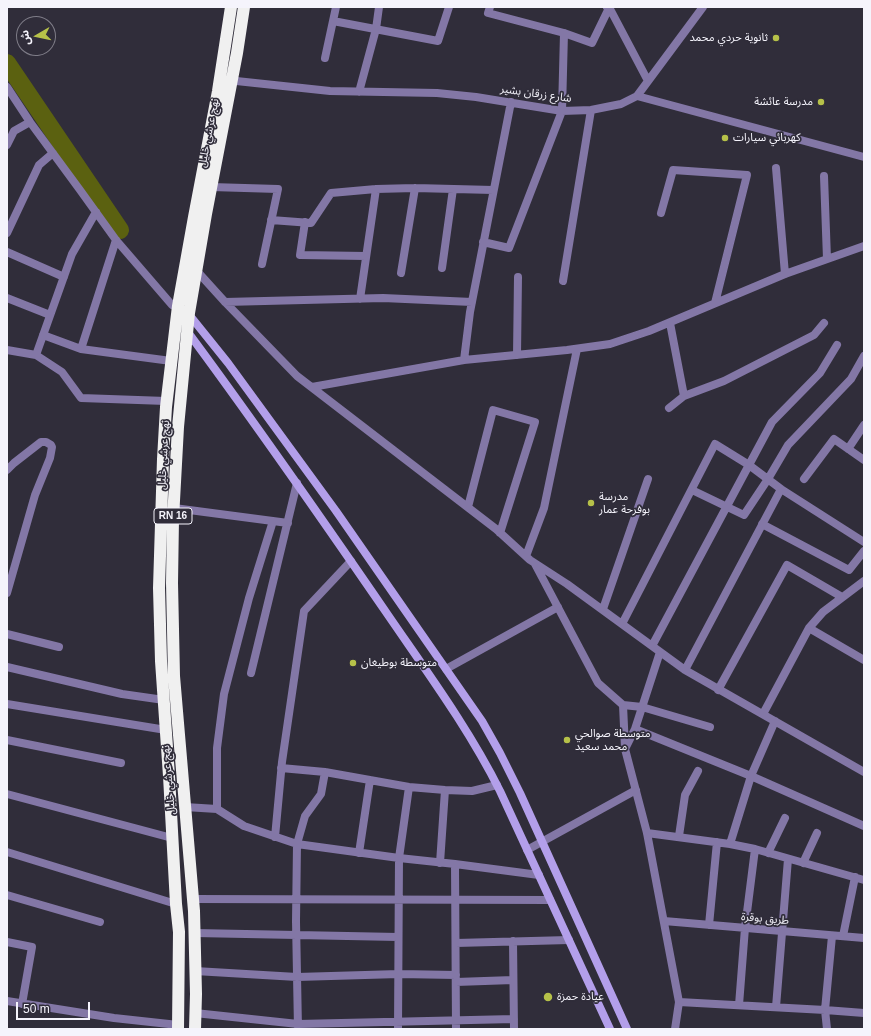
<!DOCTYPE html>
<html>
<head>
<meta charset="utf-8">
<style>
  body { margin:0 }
  #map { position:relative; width:871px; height:1036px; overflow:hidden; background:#302d3a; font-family:Helvetica,"Noto Sans Arabic",sans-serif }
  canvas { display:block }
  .frame { position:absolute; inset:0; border:8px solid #f5f4fc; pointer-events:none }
  .north { position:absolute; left:16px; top:16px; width:40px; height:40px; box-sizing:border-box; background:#302d3a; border:1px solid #7f7d88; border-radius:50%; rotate:261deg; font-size:11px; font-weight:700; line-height:16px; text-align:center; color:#f5f4fc }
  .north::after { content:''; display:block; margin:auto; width:14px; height:18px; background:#b6c149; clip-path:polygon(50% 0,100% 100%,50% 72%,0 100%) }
  .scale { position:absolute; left:16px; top:1002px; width:74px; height:18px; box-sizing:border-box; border:2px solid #f5f4fc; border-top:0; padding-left:5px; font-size:12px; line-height:14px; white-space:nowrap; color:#f5f4fc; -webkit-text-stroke:3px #302d3a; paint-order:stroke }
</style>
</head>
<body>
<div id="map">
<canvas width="871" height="1036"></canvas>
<div class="frame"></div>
<div class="north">ش</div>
<div class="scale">50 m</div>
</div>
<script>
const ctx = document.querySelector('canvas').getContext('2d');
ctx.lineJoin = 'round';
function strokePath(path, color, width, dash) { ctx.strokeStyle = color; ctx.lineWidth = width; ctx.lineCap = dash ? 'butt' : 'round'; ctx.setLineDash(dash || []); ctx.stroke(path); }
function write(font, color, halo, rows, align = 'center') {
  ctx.font = font + ' Helvetica,"Noto Sans Arabic",sans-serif'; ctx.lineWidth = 3.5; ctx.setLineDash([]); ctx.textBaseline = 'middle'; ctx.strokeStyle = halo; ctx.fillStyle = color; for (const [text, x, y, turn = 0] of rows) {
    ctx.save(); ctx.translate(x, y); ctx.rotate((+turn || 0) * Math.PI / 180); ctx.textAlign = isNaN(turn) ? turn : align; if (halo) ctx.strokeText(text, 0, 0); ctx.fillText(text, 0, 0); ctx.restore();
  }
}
const river = new Path2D(`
  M7 63 120 230`);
const street = new Path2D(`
  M490 7 488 13 564 33 592 43 609 8 607 7
  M609 7 648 81
  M333 21 438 41 449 7
  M325 58 336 7
  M227 80 330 91 437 93 476 97 562 111 591 110 621 104 637 96 864 157
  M7 87 30 122 80 190 116 240 172 305
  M359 92 376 29 379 7
  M637 96 703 7
  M7 145 14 131 30 122
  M776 168 785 274
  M824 176 827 259
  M211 187 278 189 262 264
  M661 213 673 170 747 175 715 303
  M271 220 311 223 331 193 376 189 415 188 493 190
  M305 222 300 255 366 256
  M7 233 39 165 53 153
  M483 242 509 248 562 111 564 33
  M7 252 64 277
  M442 268 453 189
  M196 270 225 302 297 376 496 529 530 560 567 584 685 670 864 772
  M401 273 415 188
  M563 281 591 110
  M7 298 50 315
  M360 299 376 189
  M225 302 383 298 472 302
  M43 335 81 349 171 361
  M81 349 116 240
  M7 350 36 355 62 372 81 398 166 401
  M36 355 72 254 96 212
  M517 355 518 277
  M464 360 470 312 511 102
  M312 387 464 360 567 350 610 344 649 331 785 274 864 246
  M684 396 724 381 814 335 824 323
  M669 408 684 396 670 323
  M848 449 864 425
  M7 470 14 463 41 442H46L51 445 52 447 50 458 35 495 7 593
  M804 479 834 439 864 460
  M692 490 744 515 768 479 788 445 851 379 864 356
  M468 507 493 410 535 422 500 533
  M174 508 288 523
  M762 524 849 570 864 551
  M526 556 544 508 577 349
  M535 564 598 683 623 705 625 748
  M603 609 648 479
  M622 624 715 444 749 465 781 489
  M809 628 864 660
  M7 634 59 647
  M652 646 772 422 820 373 837 345
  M660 652 635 729 625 749 647 833 679 1002 675 1029
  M7 667 122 694 164 700
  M446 669 558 607
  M685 670 781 489 864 542
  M251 673 297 483
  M718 690 787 565 842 597
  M7 704 166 730
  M623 705 642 707 710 727
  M763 714 809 628 823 612 864 581
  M635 729 751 776 864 826
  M7 740 121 763
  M281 768 325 772 409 787 445 790 472 791 497 785
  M7 794 172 838
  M185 807 217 809 244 826 297 844 399 858 409 787
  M217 809V748L224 694 249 598 273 521
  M647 833 730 844 755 849 864 880
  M679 836 685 795 698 771
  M275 837 282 762 304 611 351 561
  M730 844 751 776 775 721
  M527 850 636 790
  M7 852 176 904
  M359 853 370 780
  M768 853 785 818
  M440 863 445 790
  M803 863 817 833
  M7 895 100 922
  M193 899 550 900
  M664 921 864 938
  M709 925 717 842
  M195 933 398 937
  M843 936 855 877
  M513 941 514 1029
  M7 942 32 947 22 1004
  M456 943 569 940
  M195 971 297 977 399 974 456 975
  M456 982 513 980
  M7 1001 114 1018 178 1025
  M679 1002 825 1010 864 1013
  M739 1005 745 928 755 849
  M776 1007 788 859
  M195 1013 298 1024 514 1019
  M298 1029 296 921 297 844 305 816 321 794 325 772
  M398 1029 399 858 455 864
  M456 1029 455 864 539 875
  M827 1029 825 1010 832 936`);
const secondary = new Path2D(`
  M187 312 228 363 336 511 482 721 500 753 520 793 627 1029
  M187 331C256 424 322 519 388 615 427 672 469 729 500 791L610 1029`);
const highway = new Path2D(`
  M178 1029 179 932 176 904 169 776 161 661 159 588 163 459 166 407 178 306 194 217 218 91 231 7
  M195 1029 196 994 194 911 174 676 172 583 173 519 178 427 189 313 206 214 237 53 244 7`);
const markers = [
  [776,38,4,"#b6c149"],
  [821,102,4,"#b6c149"],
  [725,138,4,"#b6c149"],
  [591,503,4,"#b6c149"],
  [353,663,4,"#b6c149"],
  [567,740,4,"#b6c149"],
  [548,997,5,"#b6c149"]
];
const shields = [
  [173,516,38]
];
const shieldNames = [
  ["RN 16",173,516]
];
const poiNames = [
  ["ثانوية حردي محمد",768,38,"right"],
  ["مدرسة عائشة",813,102,"right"],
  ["كهربائي سيارات",733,138],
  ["مدرسة",599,497],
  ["بوفرحة عمار",599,510],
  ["متوسطة بوطيغان",361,663],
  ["متوسطة صوالحي",575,734],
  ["محمد سعيد",575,747],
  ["عيادة حمزة",557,997]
];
const streetNames = [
  ["شارع زرقان بشير",536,94,8],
  ["نهج عرشي خليل",209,133,-79],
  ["نهج عرشي خليل",164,455,-87],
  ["نهج عرشي خليل",169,780,-95],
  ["طريق بوقرة",765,919,5]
];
strokePath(river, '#5b6110', 18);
strokePath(street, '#8377a6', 8);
strokePath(secondary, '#b39fea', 8);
strokePath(highway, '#f0f0f0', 12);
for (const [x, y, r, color] of markers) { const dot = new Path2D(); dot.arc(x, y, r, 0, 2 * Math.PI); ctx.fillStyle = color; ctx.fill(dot); strokePath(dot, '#302d3a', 1.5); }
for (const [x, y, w] of shields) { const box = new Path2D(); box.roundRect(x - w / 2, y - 8, w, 16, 3); ctx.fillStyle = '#302d3a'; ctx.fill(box); strokePath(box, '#f5f4fc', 1); }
write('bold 10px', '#f5f4fc', null, shieldNames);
write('11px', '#f5f4fc', '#302d3a', poiNames, 'left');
write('11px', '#f5f4fc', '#302d3a', streetNames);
</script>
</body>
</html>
